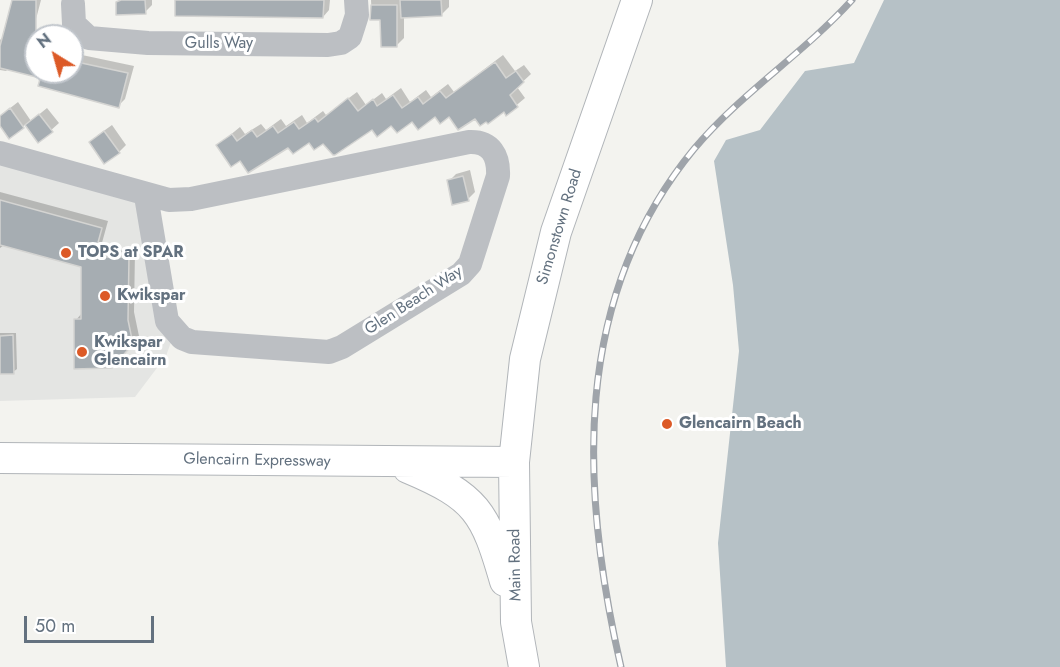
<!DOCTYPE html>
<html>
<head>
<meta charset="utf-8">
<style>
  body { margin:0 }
  #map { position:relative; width:1060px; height:667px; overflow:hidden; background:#f3f3ef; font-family:Jost,sans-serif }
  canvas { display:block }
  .north { position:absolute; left:24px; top:24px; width:60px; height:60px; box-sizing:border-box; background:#fff; border:2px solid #c1c6cc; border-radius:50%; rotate:323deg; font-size:16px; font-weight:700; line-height:24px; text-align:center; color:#63717f }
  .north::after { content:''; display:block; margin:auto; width:21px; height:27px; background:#dc5a27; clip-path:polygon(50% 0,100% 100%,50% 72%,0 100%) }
  .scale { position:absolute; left:24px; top:616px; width:130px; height:27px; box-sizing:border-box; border:3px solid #63717f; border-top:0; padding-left:8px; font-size:18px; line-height:21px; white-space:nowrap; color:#63717f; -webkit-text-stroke:4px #fff; paint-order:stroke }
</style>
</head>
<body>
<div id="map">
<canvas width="1060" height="667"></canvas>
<div class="north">N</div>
<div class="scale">50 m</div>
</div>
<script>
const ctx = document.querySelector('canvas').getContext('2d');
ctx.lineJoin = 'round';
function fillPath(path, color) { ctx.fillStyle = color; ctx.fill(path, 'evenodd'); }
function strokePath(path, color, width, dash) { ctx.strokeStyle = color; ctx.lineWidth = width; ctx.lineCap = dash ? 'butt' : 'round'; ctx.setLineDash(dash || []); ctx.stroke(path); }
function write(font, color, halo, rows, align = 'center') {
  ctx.font = font + ' Jost,sans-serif'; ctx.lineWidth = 6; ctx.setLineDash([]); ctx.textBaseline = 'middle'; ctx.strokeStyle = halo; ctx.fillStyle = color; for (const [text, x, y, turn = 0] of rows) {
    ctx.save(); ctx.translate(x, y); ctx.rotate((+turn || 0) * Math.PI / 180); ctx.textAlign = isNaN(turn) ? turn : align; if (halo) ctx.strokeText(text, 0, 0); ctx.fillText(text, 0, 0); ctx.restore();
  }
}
const built = new Path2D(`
  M0 153 146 196 175 331 166 356 135 397 0 401Z`);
const water = new Path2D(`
  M884 0H1060V667H726L718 543 739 351 733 285 714 161 726 140 760 130 805 71 854 63Z`);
const shadow = new Path2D(`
  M14 0H41L30 42 36 44V72H72V57L78 59 82 55 134 66 125 99 118 106 42 77 9 68 6 71 0 70V40L4 36Z
  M120 0H152V5L145 12 117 3Z
  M176 0H330L329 10 323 17Z
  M371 0H449V7L441 15 404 16V38L396 46 382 19H372Z
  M503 55 515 71 524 65 531 74 517 87 525 98 506 114 504 110 475 117 436 115 324 142 309 141 289 146 240 159 218 145 240 127 245 134 261 124 266 130 281 119 286 126 302 115 307 123 323 111 326 115 357 92 366 105 382 93 386 99 401 88 410 102 426 90 431 97 448 84 454 92Z
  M18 102 31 121 47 108 59 123 39 141 26 124 9 137 0 124V116Z
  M112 125 126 145 119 152 98 135Z
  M470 170 475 192 468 199 449 181 456 174Z
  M0 192 108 221 100 250 135 251 134 312 139 336 116 362 76 320 82 313 83 266 4 245 0 248Z
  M0 333H16L17 369 13 372 0 373Z`);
const building = new Path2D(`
  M12 0H36V77L0 68V46Z
  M121 0H145L146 14 116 15V2Z
  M175 0H324L323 18 175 16Z
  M400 0H441L442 16 401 18Z
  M371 5H397V47H381L380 20H370Z
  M72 61 128 73 119 108 38 86 42 72H72Z
  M495 62 506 78 516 71 524 82 510 95 518 107 506 116 504 112 488 124 486 122 480 126 475 119 458 130 449 117 440 124 435 117 418 130 412 122 397 133 391 126 377 137 372 130 335 155H333L323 144 314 150 309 143 293 154 288 148 248 173 240 161 231 167 216 145 232 134 237 141 252 130 257 137 273 126 278 133 294 122 299 129 315 118 318 122 348 98 358 111 373 99 377 106 393 95 402 108 418 97 423 104 440 91 446 98Z
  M10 108 24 128 9 139 0 126V116Z
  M39 114 53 132 38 143 25 125Z
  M104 131 120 153 104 164 89 142Z
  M463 176 469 201 452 205 447 180Z
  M0 200 102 228 94 257H129L128 320 133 344 112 368 74 369V319H81V267L0 245Z
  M13 335 14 374H0V336Z`);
const minor = new Path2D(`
  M73 4 74 24 89 38 148 43 328 45 341 43 350 37 357 15 356 0
  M0 153 169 200 191 199 469 142C491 141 499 156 498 176L470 264 461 274 342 347 329 352 192 342 182 338 167 321 146 196`);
const major = new Path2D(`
  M0 458 514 462
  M408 468C477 497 485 512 505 581
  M524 667 516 622 514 462 525 359 556 232 637 0`);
const rail = new Path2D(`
  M621 667C580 489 571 298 694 149 741 93 803 54 852 0`);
const markers = [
  [66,253,6,"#dc5a27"],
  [105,296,6,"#dc5a27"],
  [82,352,6,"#dc5a27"],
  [667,424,6,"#dc5a27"]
];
const streetNames = [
  ["Gulls Way",219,44],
  ["Simonstown Road",560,227,-73],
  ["Glen Beach Way",414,301,-33],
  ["Glencairn Expressway",257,461,1],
  ["Main Road",516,565,-91]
];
const poiNames = [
  ["TOPS at SPAR",78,253],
  ["Kwikspar",117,296],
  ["Kwikspar",94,343],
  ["Glencairn",94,361],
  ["Glencairn Beach",679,424]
];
fillPath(built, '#e4e5e3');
fillPath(water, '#b6c1c6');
fillPath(shadow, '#0003');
fillPath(building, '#a6adb2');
strokePath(building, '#d4d4d2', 1.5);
strokePath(major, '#b1b5b9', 32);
strokePath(minor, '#bcbfc3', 24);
strokePath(major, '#fff', 30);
strokePath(rail, '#9fa4aa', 7);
strokePath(rail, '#fff', 4.5, [14]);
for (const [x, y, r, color] of markers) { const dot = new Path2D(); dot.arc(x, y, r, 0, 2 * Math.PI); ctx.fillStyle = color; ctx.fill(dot); strokePath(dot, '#fff', 2); }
write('16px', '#63717f', '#fff', streetNames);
write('bold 16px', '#63717f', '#fff', poiNames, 'left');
</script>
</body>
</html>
